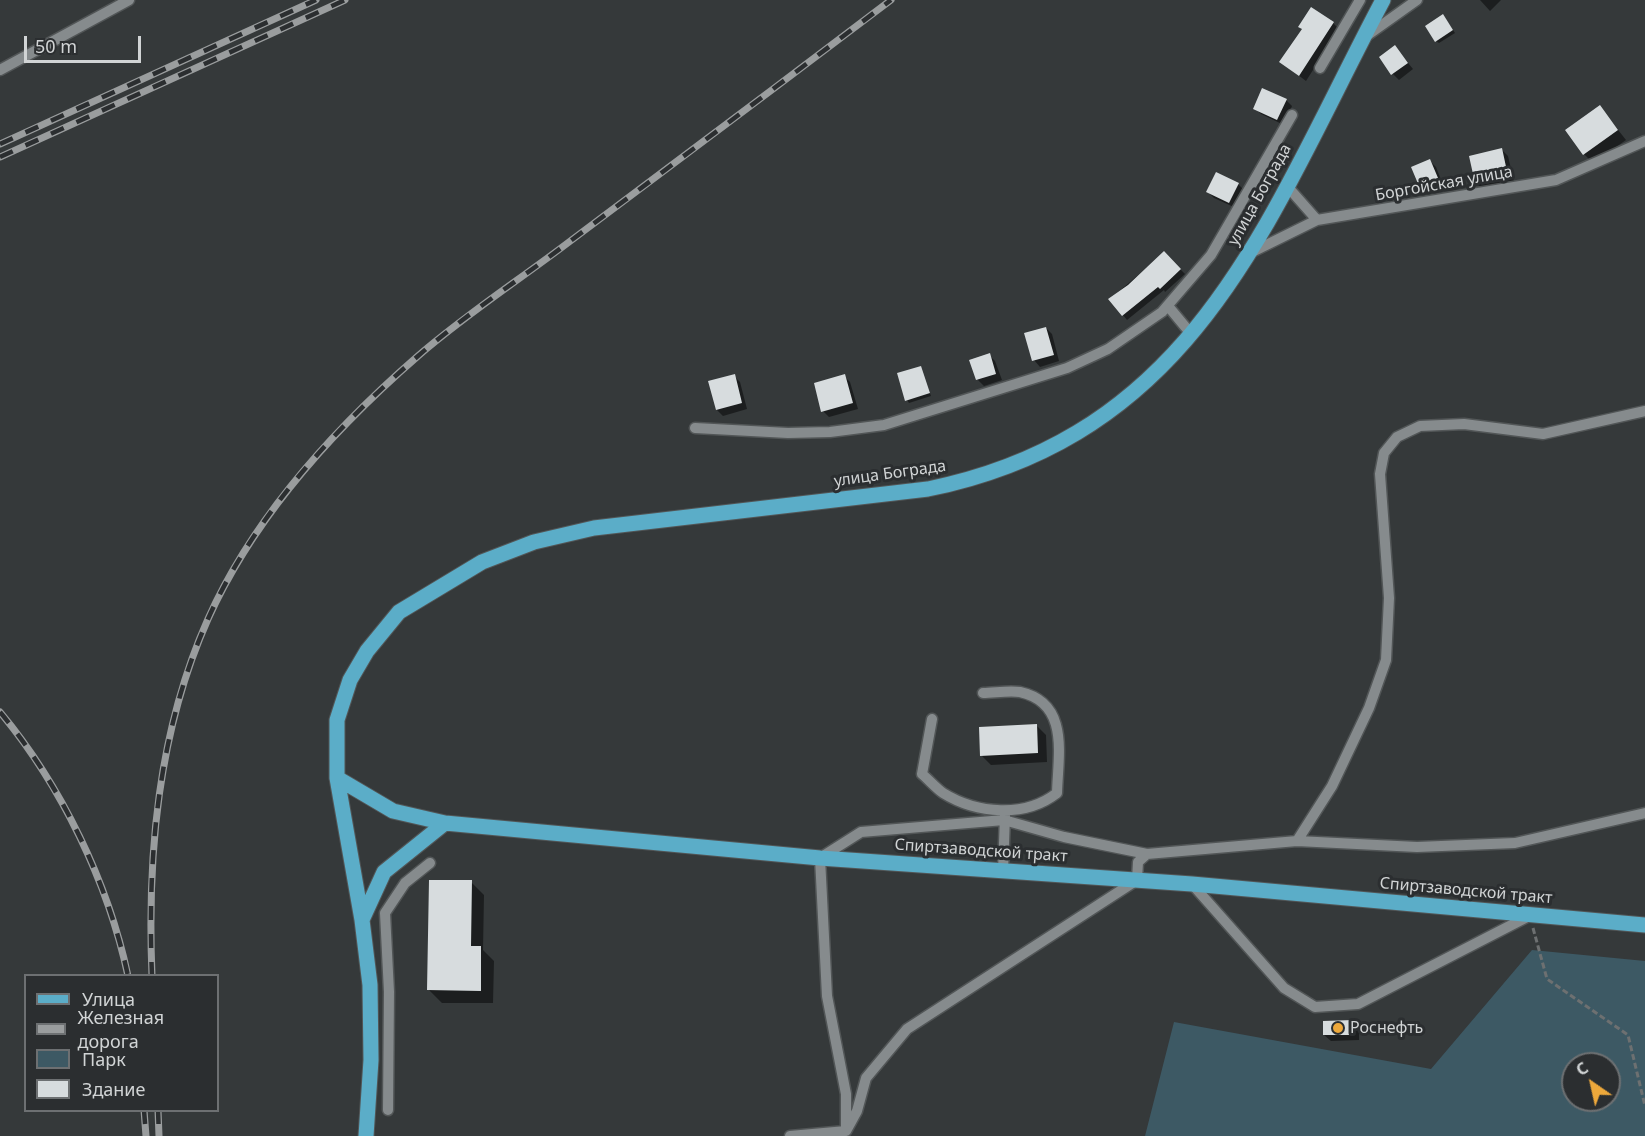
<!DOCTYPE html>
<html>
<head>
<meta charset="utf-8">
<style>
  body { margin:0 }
  #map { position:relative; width:1645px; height:1136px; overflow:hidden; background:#35393a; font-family:"Noto Sans",sans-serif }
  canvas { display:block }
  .legend { position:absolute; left:24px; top:974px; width:195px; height:138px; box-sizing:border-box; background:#2b2e30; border:2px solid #6d7072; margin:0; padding:8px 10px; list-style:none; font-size:18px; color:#d1d4d5 }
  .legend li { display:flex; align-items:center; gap:12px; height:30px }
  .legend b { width:30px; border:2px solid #6d7072 }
  .north { position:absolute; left:1561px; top:1052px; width:60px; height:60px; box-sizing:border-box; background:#2b2e30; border:2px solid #6d7072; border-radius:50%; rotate:326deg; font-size:16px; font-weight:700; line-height:24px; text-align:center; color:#d1d4d5 }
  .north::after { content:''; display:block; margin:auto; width:21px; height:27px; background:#eda83b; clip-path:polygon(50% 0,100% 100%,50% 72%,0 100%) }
  .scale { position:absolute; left:24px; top:36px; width:117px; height:27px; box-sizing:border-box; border:3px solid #d1d4d5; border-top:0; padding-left:8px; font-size:18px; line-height:21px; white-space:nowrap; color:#d1d4d5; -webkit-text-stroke:4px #2b2e30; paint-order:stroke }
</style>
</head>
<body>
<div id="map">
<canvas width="1645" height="1136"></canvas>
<ul class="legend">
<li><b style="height:8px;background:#5badc8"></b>Улица</li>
<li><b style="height:8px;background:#9a9d9e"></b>Железная дорога</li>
<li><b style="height:16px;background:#3d5964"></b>Парк</li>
<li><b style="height:16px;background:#d7dcde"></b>Здание</li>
</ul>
<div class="north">С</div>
<div class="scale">50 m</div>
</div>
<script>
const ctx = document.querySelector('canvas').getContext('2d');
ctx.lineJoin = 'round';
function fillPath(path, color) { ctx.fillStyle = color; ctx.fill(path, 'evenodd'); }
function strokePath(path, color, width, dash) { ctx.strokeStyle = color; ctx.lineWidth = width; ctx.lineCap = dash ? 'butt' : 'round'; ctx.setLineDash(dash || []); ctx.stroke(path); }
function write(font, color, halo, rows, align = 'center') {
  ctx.font = font + ' "Noto Sans",sans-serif'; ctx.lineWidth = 6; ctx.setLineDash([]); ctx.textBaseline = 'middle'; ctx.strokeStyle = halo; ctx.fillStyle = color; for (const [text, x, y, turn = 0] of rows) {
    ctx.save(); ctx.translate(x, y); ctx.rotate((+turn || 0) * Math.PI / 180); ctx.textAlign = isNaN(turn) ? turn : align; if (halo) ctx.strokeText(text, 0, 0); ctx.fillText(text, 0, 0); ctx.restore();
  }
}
const green = new Path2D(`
  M1532 950 1645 961V1136H1145L1174 1022 1431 1069ZM1573 1064H1609V1100H1573Z`);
const shadow = new Path2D(`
  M1480 0H1501L1490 11Z
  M1445 18 1455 33 1439 43 1436 41Z
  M1333 23 1339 29 1306 81 1281 62Z
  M1395 47 1413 69 1399 80 1393 74Z
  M1286 100 1292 106 1284 125 1261 114 1255 108Z
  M1600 107 1626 140 1593 163 1584 154Z
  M1502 150 1508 156 1514 182 1482 189 1476 183 1471 157Z
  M1430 161 1436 167 1443 185 1427 192 1420 185Z
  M1238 184 1244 190 1236 208 1214 198 1208 192Z
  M1164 253 1185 274 1165 292 1164 290 1127 320 1110 299Z
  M1046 328 1052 334 1059 361 1040 367 1034 360Z
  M989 355 995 361 1002 380 984 386 978 380 971 361Z
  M921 368 931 396 909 403 907 400Z
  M734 376 740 382 747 409 723 416 717 410Z
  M844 376 850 382 858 409 829 417 823 411Z
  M1036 725 1046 735 1047 762 991 765 982 756Z
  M471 882 484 895 483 950 494 961 493 1003H442L429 990Z
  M1353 1022 1359 1028V1040L1331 1041 1324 1035Z`);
const building = new Path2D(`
  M1311 7 1334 22 1299 76 1279 62 1302 29 1298 27Z
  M1443 14 1453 30 1435 42 1425 26Z
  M1395 45 1408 63 1391 75 1379 57Z
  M1262 88 1287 99 1277 120 1253 109Z
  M1600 105 1618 130 1583 155 1565 130Z
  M1502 148 1508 176 1475 183 1469 156Z
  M1430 159 1438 178 1419 186 1411 167Z
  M1216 172 1239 183 1229 203 1206 192Z
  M1164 251 1181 269 1160 289 1158 287 1122 316 1108 299 1128 285Z
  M1046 327 1054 355 1032 361 1024 333Z
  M990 353 996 374 976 380 969 360Z
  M921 366 930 393 905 401 897 373Z
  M735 374 742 403 716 410 708 381Z
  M845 374 853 403 821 412 814 383Z
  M1037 724 1038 753 980 756 979 727Z
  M429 880H472L471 946H481V991L427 990Z
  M1353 1020 1354 1035H1323V1021Z`);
const path = new Path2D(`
  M1533 928 1547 979 1628 1035 1645 1106`);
const minor = new Path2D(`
  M1365 37 1417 0
  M1320 68 1360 0
  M0 70 129 0
  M1287 186 1317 220
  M1248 254 1317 220 1556 180 1645 141
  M1168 306 1192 335
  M695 428 788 433 830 432 884 425 1067 368 1108 349 1162 312 1211 255 1292 115
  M932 719 922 774C929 780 936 788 943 793 977 814 1025 818 1057 793 1058 755 1070 703 1020 692 1009 690 994 693 983 693
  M1297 841 1417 847 1515 843 1645 813
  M1003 871 1005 815
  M1192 884 1284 988 1315 1007 1358 1004 1529 916
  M388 1110 389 992 385 913 405 883 430 863
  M846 1127V1094L827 996 820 858 861 832 1004 820 1064 837 1147 854
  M790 1136 846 1131 857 1111 866 1078 907 1029 1137 880 1138 862 1147 854 1297 841 1332 786 1369 708 1386 660 1389 598 1380 474 1384 453 1397 437 1420 426 1464 424 1543 434 1645 411`);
const major = new Path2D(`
  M337 778 393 811 445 823 820 858 1192 884 1645 925
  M362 920 384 872 445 823
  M366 1136 371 1060 370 985 362 920 337 778V720L350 680 367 651 399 612 482 562 534 542 594 528 928 489C1198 434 1268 217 1383 0`);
const rail = new Path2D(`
  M0 144 316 0
  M0 157 345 0
  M0 712C61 785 108 882 128 976
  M152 976C147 855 158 731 208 619 254 516 334 429 418 356 465 315 519 280 569 242 676 162 784 81 891 0
  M144 1110 146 1136
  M158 1110 159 1136`);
const markers = [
  [1338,1028,6,"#eda83b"]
];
const streetNames = [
  ["Боргойская улица",1444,184,-10],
  ["улица Бограда",1260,195,-61],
  ["улица Бограда",890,474,-8],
  ["Спиртзаводской тракт",981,851,4],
  ["Спиртзаводской тракт",1466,891,5]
];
const poiNames = [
  ["Роснефть",1350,1028]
];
fillPath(green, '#3d5964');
fillPath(shadow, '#0007');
fillPath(building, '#d7dcde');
strokePath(minor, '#525657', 13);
strokePath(major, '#525657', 17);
strokePath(path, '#6d7071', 3, [6, 3]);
strokePath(minor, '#868b8d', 10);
strokePath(major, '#5badc8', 15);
strokePath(rail, '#9a9d9e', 7);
strokePath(rail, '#2b2e30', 4.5, [14]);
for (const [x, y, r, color] of markers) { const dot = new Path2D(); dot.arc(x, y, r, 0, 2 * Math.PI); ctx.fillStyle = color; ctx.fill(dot); strokePath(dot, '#2b2e30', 2); }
write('16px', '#d1d4d5', '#2b2e30', streetNames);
write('16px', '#d1d4d5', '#2b2e30', poiNames, 'left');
</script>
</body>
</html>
